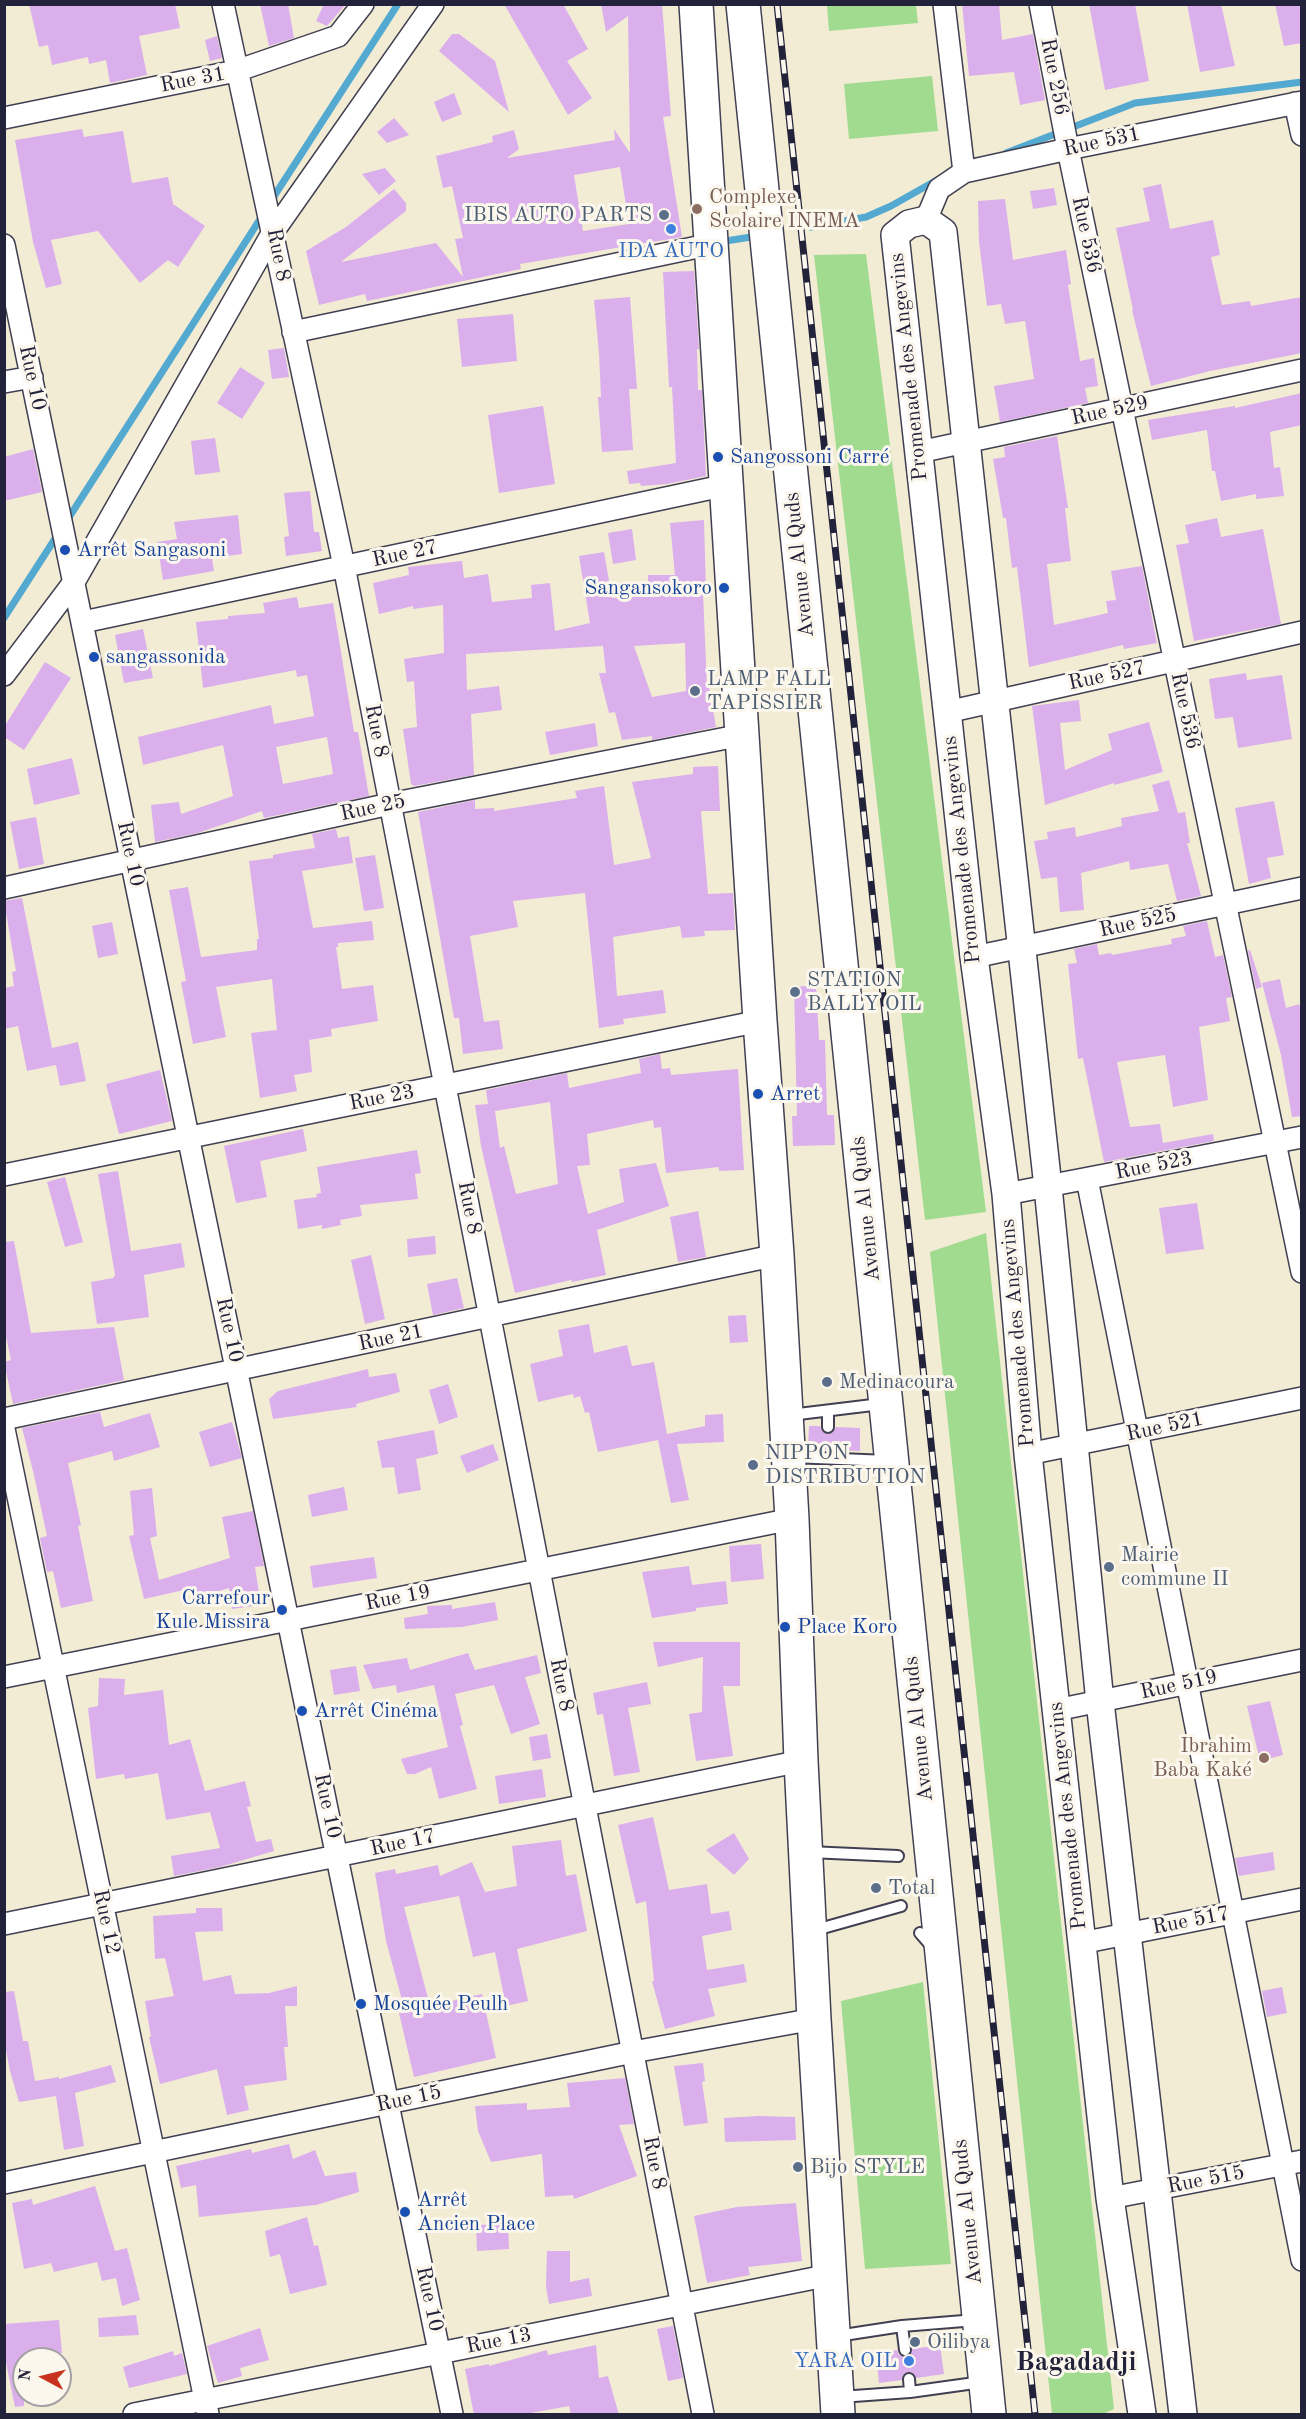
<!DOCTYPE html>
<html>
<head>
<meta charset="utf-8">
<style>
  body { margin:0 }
  #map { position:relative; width:1306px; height:2419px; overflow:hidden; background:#f3ecd5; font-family:"Old Standard TT",serif }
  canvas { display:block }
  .frame { position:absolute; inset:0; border:6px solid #22223b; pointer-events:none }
  .north { position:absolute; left:12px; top:2347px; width:60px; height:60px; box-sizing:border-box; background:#fbf7ec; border:2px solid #a4a2a5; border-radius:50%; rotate:277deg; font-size:16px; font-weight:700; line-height:24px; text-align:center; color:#22223b }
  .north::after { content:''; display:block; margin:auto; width:21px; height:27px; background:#c8321e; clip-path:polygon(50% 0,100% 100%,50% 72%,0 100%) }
</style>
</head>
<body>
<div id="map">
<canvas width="1306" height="2419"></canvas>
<div class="frame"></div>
<div class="north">N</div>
</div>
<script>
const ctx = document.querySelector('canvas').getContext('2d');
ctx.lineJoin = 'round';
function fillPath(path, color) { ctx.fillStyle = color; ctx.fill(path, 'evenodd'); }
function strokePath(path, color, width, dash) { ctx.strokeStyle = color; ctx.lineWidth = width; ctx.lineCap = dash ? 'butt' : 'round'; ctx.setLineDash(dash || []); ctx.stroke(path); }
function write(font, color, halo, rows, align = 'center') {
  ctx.font = font + ' "Old Standard TT",serif'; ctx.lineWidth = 6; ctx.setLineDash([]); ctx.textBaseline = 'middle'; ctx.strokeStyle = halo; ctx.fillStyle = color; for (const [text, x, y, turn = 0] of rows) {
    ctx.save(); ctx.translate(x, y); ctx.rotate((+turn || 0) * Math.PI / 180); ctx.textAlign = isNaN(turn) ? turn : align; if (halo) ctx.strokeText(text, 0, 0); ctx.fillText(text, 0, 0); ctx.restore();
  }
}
const green = new Path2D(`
  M827 5H916L918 23 829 31Z
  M932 76 938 131 849 139 844 84Z
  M866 254 986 1212 925 1220 814 255Z
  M986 1233 1114 2409 1103 2414H1052L930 1252Z
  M923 1982 951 2264 865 2269 841 2001Z`);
const stream = new Path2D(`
  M1006 153 1135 103 1302 82
  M271 201 398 4
  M811 227 866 217 891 206 937 180
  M726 241 757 236
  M66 522 264 213
  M4 618 58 534`);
const building = new Path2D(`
  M29 4H175L180 28 139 36 147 75 110 83 106 60 89 64 88 57 52 65 48 45 39 47Z
  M260 4H288L294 38 269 46Z
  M324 4H346L327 26 316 21Z
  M504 4H563L588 49 567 61 592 98 568 115Z
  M601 4H662L671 116 663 117 682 237 520 264 521 269 367 301 365 294 319 305 306 251 346 227 394 189 406 203V211L341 262 436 243 463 277 455 239 463 238 452 186 443 188 436 156 493 142 492 136 514 130 519 149 507 158 615 140 614 129 630 153 628 16 606 32ZM620 167 629 224 583 231 574 175Z
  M962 4H999L1002 40 1033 34 1045 100 1020 105 1014 72 969 76Z
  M1089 4H1135L1149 81 1105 90Z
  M1187 4H1221L1235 66 1200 72Z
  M1275 4H1302V43L1284 46Z
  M452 34H459L495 61 509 112 439 51Z
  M217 36 222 58 210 61 205 40Z
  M454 93 462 114 442 122 434 102Z
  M394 118 409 135 387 143 377 132Z
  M82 129 84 137 123 131 132 183 168 177 173 204 205 226 178 267 168 260 140 283 98 231 51 240 62 284 46 288 33 242 15 140Z
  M385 168 396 181 379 195 362 174Z
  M1161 184 1170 229 1213 220 1220 255 1211 257 1222 305 1250 301 1251 306 1302 297V353L1210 371 1151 386 1132 310H1133L1116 228 1150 221 1143 188Z
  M1054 188 1057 205 1033 209 1030 191Z
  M1005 199 1013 260 1066 250 1071 284 1068 285 1080 361 1094 358 1098 386 1085 388 1088 403 1000 422 994 386 1034 379 1025 321 1005 324 1001 304 987 306 979 242 978 201Z
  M694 271 699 349H697L698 390H702L706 476 667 484 641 486 640 483 629 484 627 471 676 463 672 387H669L663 272Z
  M630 297 637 389H629L633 450 602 452 598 397H601L599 353 594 300Z
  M513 314 517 361 462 367 457 319Z
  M284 348 289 377 272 379 268 350Z
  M240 367 265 383 242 419 217 403Z
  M1302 393V425L1270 432 1274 468 1280 467 1284 496 1256 499V494L1221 501 1215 471H1212L1207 430 1152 440 1148 420 1235 406V408Z
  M543 406 555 484 499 493 488 415Z
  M1057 436 1068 508H1065L1071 561 1047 564 1054 625 1108 613 1106 601 1116 600 1111 571 1142 566 1157 643 1124 649 1123 645 1029 667 1017 567 1012 568 1006 518H1003L993 459 1005 457 1004 447Z
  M215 438 220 472 195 475 191 441Z
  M33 449 42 492 4 501V457Z
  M310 491 314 532H319L322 551 286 556 284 537 289 536 284 493Z
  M238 515 242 554 212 558 214 571 163 580 157 542 177 539 174 522Z
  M1217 518 1221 537 1263 529 1281 624 1194 641 1176 545 1189 543 1185 525Z
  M704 520 706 592H703L707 688 709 687 716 727 652 740V736L622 740 615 712 609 713 599 673H606L603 646 466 654 467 690 499 686 502 710 471 714 474 775 414 786 411 784 403 729 417 727 414 681 407 682 404 659 444 653 443 605 413 609V606L379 614 373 583 409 575 408 567 462 561 464 578 488 574 492 602 532 598 531 585 550 583 555 631 590 623 579 556 604 552 612 598 648 596V575H675L670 523ZM685 643 686 691 652 697 634 646Z
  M632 529 636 560 613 564 608 533Z
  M297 597 299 608 333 603 354 732H358L369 796 264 818 262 811 198 833 155 842 151 805 179 802 181 814 233 796 223 745 143 765 138 737 271 705 274 724 314 716 307 675 297 677 296 670 203 688 196 622 228 619V616L265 613 263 603ZM327 737 333 774 283 784 276 747Z
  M143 629 153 678 124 683 115 635Z
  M45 662 71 678 24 750 4 737V727Z
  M1246 673 1247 680 1282 675 1292 739 1238 748 1233 717 1215 719 1209 679Z
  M1079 700 1081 721 1060 723 1065 770 1112 750 1108 734 1149 722 1163 772 1114 785V783L1045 805 1032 706Z
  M595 723 598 746 550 755 545 732Z
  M72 758 80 794 34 805 27 769Z
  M718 766 720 811H701L708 894 733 893 735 930 704 931 705 936 682 938 680 926 613 937 617 996 663 990 666 1013 623 1019 624 1024 599 1028 585 893 513 901 518 927 470 936 484 1022 499 1020 503 1049 463 1054 459 1018H454L418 812 475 800V809L494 808V811L577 798 575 791 604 786 614 865 651 858 632 782 693 774V767Z
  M1169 780 1178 813 1185 812 1190 843H1187L1201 896 1177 901 1168 864 1130 870 1129 861 1081 873 1084 910 1060 912 1057 877 1041 879 1034 841 1048 839 1047 832 1075 827 1076 837 1122 826 1121 818 1159 811 1152 785Z
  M1274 801 1284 855 1267 858 1271 878 1249 884 1235 808Z
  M36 817 44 864 19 869 10 822Z
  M336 829 338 838 349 836 353 863 302 871 313 928 372 921 374 940 338 943V947H336L342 989 373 985 378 1021 331 1029 332 1036 309 1040 312 1072 294 1075 297 1091 260 1098 251 1033 277 1030 272 979 216 987 226 1037 193 1044 181 982 186 981 169 890 188 887 201 957 257 950V939H259L249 861 273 858V855L288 852 315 848 312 834Z
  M375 855 384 908 364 911 355 858Z
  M22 898 52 1048 78 1042 86 1081 60 1086 56 1065 27 1071 18 1026 4 1029V988L14 986 12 972 16 971 4 901Z
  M1207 921 1215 957 1223 955 1232 997 1226 998 1230 1021 1199 1027 1208 1100 1173 1107 1165 1055 1117 1062 1130 1127 1160 1124 1163 1143 1213 1134 1214 1141 1104 1162 1083 1058 1078 1059 1068 964 1077 963 1074 949 1097 944 1099 955 1111 953 1112 955 1172 944 1171 939 1186 936 1183 926Z
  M112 922 118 954 98 958 92 926Z
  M1250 950 1262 987 1256 989 1248 951Z
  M1280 979 1286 1008 1299 1004 1302 1014V1116L1292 1117 1281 1055 1262 983Z
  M816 985 819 1040H825L827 1115H834L835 1145 793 1146 792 1116H797L794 987Z
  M660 1054 662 1069 670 1068 671 1075 738 1069 744 1170 719 1171V1167L666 1173 661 1127 654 1128 653 1120 587 1134 590 1165 577 1166 588 1214 624 1202 619 1169 656 1163 669 1206 597 1230 606 1275 572 1282 571 1280 515 1293 481 1146 475 1105 488 1104 486 1090 567 1073 569 1088 641 1073 639 1059ZM550 1102 558 1184 516 1194 504 1146 500 1148 495 1111Z
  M160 1070 172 1121 119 1134 106 1084Z
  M303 1129 307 1151 260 1161 267 1197 236 1203 224 1146Z
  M417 1150 421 1173 415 1174 418 1199 360 1205 362 1216 340 1220 341 1225 322 1229V1225L298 1229 294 1200 317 1197 316 1194 321 1193 317 1167Z
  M118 1171 131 1251 181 1243 185 1267 144 1275 149 1317 97 1324 91 1282 113 1278 115 1275 98 1174Z
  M65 1177 83 1242 65 1247 47 1182Z
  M1197 1203 1204 1249 1166 1254 1159 1208Z
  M698 1211 706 1257 678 1262 670 1217Z
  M435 1236 436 1254 408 1257 407 1239Z
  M14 1241 31 1333 114 1327 124 1380 13 1404 4 1362 11 1360 4 1327V1242Z
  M371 1255 385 1319 365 1324 351 1260Z
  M457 1278 464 1308 433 1315 427 1284Z
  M746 1315 748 1342 730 1343 728 1316Z
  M589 1324 594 1353 627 1345 632 1366 654 1362 667 1434 705 1426V1415L723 1414 724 1442 677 1444 689 1500 671 1503 658 1440 598 1452 589 1412 585 1413 580 1396 574 1398 573 1394 538 1402 530 1364 563 1356 558 1330Z
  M368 1369 369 1377 396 1373 400 1392 356 1404 357 1407 273 1419 269 1399 278 1391Z
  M448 1384 458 1417 439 1424 429 1390Z
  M100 1412 104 1427 150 1413 160 1447 114 1461 112 1451 68 1463 81 1525 78 1526 93 1601 61 1608 53 1571 47 1572 40 1538 47 1536 34 1475 22 1428Z
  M232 1422 242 1458 210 1467 199 1432Z
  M809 1426H820L822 1431 827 1434 832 1433 836 1427 860 1428V1451L808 1449Z
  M434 1430 438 1454 416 1459 421 1490 398 1494 394 1467 382 1468 377 1441Z
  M493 1444 499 1460 467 1473 460 1456Z
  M344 1487 348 1510 312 1517 308 1495Z
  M152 1488 157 1536 150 1538 159 1580 230 1558 222 1517 253 1511 264 1566 255 1567 261 1605 232 1609 229 1588 196 1598 193 1588 144 1599 129 1536 134 1535 130 1491Z
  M761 1544 764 1579 731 1582 729 1546Z
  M374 1557 377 1578 313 1588 310 1566Z
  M689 1566 692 1585 726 1581 728 1604 696 1608V1611L652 1618 642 1572Z
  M495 1602 498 1620 462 1627 405 1629 404 1618 428 1614 427 1606 452 1605V1609Z
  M653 1642H740V1686H723L733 1756 696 1761 689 1714 702 1712 703 1657 658 1667Z
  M468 1653 475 1670 537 1655 541 1673 525 1677 540 1724 511 1734 494 1685 455 1694 463 1725 460 1726 477 1789 439 1799 431 1767 415 1774H407L401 1759 448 1747 434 1685 397 1693 396 1685 373 1689 363 1665 407 1658 410 1670Z
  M356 1666 360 1691 334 1695 330 1670Z
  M99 1678 125 1679 124 1695 163 1690 169 1745 190 1739 205 1791 245 1781 251 1806 247 1807 256 1842 271 1839 274 1851 220 1867 174 1876 171 1856 220 1848 210 1812 166 1820 158 1773 125 1779 124 1774 96 1779 88 1708 98 1706Z
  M647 1682 651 1704 628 1708 640 1772 614 1776 603 1714 597 1715 593 1693Z
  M1270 1701 1283 1755 1260 1761 1247 1706Z
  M547 1734 551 1758 533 1761 529 1737Z
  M542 1769 546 1797 499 1804 495 1776Z
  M653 1817 669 1890 707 1884 711 1914 729 1911 732 1930 702 1936 707 1970 744 1964 747 1982 708 1989 715 2016 665 2029 652 1981H654L646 1901 636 1904 618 1825Z
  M734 1833 749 1859 734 1875 706 1850Z
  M561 1840 566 1876 576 1874 587 1931 517 1949 528 2001 506 2006 495 1952 473 1957 459 1896 404 1907 430 2006 482 1994 496 2058 414 2077 399 2013 405 2011 386 1941 375 1873 395 1869 396 1874 438 1865 440 1876 472 1862 485 1892 517 1886 512 1846Z
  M1273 1852 1275 1870 1239 1876 1235 1858Z
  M196 1908H222L223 1931 195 1932 203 1981 231 1975 235 1994 269 1993 297 1986V2006H285L288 2047H284L287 2080 244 2086 249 2110 227 2115 217 2069 160 2084 149 2037H151L145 2001 174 1996 165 1958 155 1959 153 1916 196 1913Z
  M1282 1987 1287 2013 1267 2017 1262 1991Z
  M14 1991 23 2041H28L35 2081 59 2077V2079L111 2065 116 2082 75 2093 84 2146 64 2150 56 2096 19 2102 10 2071 4 2040V1992Z
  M703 2063 705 2081 702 2082 708 2123 684 2126 674 2066Z
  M625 2078 634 2124 619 2125 637 2176 574 2199 573 2195 545 2197 542 2154 491 2162 478 2131 475 2106 527 2103V2110L570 2107 567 2083Z
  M758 2116 795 2117 796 2140 725 2142 724 2118Z
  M289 2144 293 2159 315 2150 325 2176 356 2172 359 2192 316 2205 199 2217 196 2185 181 2188 176 2166 251 2149 252 2153Z
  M95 2186 115 2251 127 2248 140 2300 122 2306 116 2278 102 2281 97 2262 54 2272 51 2263 24 2269 12 2203 32 2199 33 2205Z
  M796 2203 802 2261 748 2267 750 2275 707 2283 694 2216 737 2207Z
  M307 2217 314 2246 318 2245 327 2285 290 2294 280 2254 270 2257 265 2231Z
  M508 2224 509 2249 477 2251 476 2225Z
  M547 2251H570V2282L589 2278 592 2296 549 2304 546 2287Z
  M136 2315 139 2335 99 2337 98 2318Z
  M59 2320 62 2353 24 2359V2406L15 2407 4 2353V2324Z
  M673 2326 683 2378 668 2381 657 2329Z
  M260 2328 269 2360 240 2368 242 2376 218 2383 207 2346Z
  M596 2345 599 2378 608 2376 619 2415H571L569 2406 520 2415H474L465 2369 489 2364V2366L547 2350 548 2355Z
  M940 2345 944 2374 916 2378 913 2373 908 2372 903 2375 902 2380 879 2383 876 2353 897 2350 899 2355 905 2357 910 2356 912 2349Z
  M173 2351 174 2356 182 2353 187 2374 129 2388 123 2367Z`);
const service = new Path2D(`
  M790 1415 881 1404
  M828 1427V1412
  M792 1457 888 1461
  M809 1852 898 1856
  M812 1931 901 1906
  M920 1933 933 1948
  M902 2326 905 2350
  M837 2336 902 2326 976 2320
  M909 2379 910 2392
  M840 2397 910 2392 982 2382`);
const minor = new Path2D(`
  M223 4 344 566 703 2414
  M944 4 964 172
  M1040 4 1068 149 1302 1272
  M1295 103 1302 135
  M4 118 236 71 338 36 363 4
  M926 220 939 189 964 172 1068 149 1302 102
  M4 245 452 2414
  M293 332 712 244
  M4 382 32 377
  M919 452 1302 370
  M83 622 727 485
  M4 675 74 582 273 232 433 4
  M947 712 1302 632
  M4 888 390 804 742 735
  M974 957 1302 888
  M4 1175 760 1021
  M1087 1179 1302 2260
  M1006 1194 1302 1137
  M4 1419 777 1255
  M4 1429 208 2414
  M1028 1454 1302 1398
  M4 1677 792 1519
  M1056 1710 1302 1660
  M4 1924 801 1761
  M1081 1943 1302 1899
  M4 2183 633 2052 814 2019
  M1110 2198 1302 2161
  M134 2414 830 2275`);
const tertiary = new Path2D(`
  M1142 2414 1110 2198 1028 1454 1006 1194 974 957 895 235 909 224 926 220 943 232 1048 1187 1100 1702 1183 2414`);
const primary = new Path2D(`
  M696 4 760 1021 777 1255 792 1519 801 1761 814 2019 838 2414
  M743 4 989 2414`);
const rail = new Path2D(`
  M777 4 1035 2414`);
const markers = [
  [697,209,6,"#8d6e63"],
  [664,215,6,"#5c6f8a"],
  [671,229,6,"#3f7fe0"],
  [718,457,6,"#1a4fb4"],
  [65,550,6,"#1a4fb4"],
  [724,588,6,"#1a4fb4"],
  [94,657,6,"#1a4fb4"],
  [695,691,6,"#5c6f8a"],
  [795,992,6,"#5c6f8a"],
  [758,1094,6,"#1a4fb4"],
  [827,1382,6,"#5c6f8a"],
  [753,1465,6,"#5c6f8a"],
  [1109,1567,6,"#5c6f8a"],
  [282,1610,6,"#1a4fb4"],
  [785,1627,6,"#1a4fb4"],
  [302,1711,6,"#1a4fb4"],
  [1264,1758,6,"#8d6e63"],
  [876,1888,6,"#5c6f8a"],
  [361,2004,6,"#1a4fb4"],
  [798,2167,6,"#5c6f8a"],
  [405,2212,6,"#1a4fb4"],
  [915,2342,6,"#5c6f8a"],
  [909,2361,6,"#3f7fe0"]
];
const streetNames = [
  ["Rue 256",1054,77,79],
  ["Rue 31",193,80,-11],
  ["Rue 531",1102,142,-12],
  ["Rue 536",1086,235,78],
  ["Rue 8",278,255,79],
  ["Promenade des Angevins",909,367,-96],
  ["Rue 10",32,378,78],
  ["Rue 529",1110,411,-12],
  ["Rue 27",405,554,-12],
  ["Avenue Al Quds",800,565,-96],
  ["Rue 527",1107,676,-12],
  ["Rue 536",1185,711,78],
  ["Rue 8",376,731,79],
  ["Rue 25",373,808,-12],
  ["Promenade des Angevins",962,850,-96],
  ["Rue 10",130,854,78],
  ["Rue 525",1138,923,-12],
  ["Rue 23",382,1098,-11],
  ["Rue 523",1154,1166,-11],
  ["Rue 8",469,1208,79],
  ["Avenue Al Quds",866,1209,-96],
  ["Rue 10",229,1330,78],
  ["Promenade des Angevins",1018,1333,-95],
  ["Rue 21",391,1338,-12],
  ["Rue 521",1165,1427,-12],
  ["Rue 19",398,1598,-11],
  ["Rue 8",561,1685,79],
  ["Rue 519",1179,1685,-12],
  ["Avenue Al Quds",919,1729,-96],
  ["Rue 10",327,1806,78],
  ["Promenade des Angevins",1068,1816,-96],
  ["Rue 17",403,1843,-12],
  ["Rue 517",1191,1921,-11],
  ["Rue 12",106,1922,78],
  ["Rue 15",409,2099,-12],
  ["Rue 8",654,2163,79],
  ["Rue 515",1206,2180,-11],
  ["Avenue Al Quds",968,2212,-96],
  ["Rue 10",429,2299,78],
  ["Rue 13",499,2341,-11]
];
const educationNames = [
  ["Complexe",709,197],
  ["Scolaire INEMA",709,221],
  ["Ibrahim",1252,1746,"right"],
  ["Baba Kaké",1252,1770,"right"]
];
const serviceNames = [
  ["IBIS AUTO PARTS",652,215,"right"],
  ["LAMP FALL",707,679],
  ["TAPISSIER",707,703],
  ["STATION",807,980],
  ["BALLY OIL",807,1004],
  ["Medinacoura",839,1382],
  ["NIPPON",765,1453],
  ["DISTRIBUTION",765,1477],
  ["Mairie",1121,1555],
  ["commune II",1121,1579],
  ["Total",888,1888],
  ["Bijo STYLE",810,2167],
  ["Oilibya",927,2342]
];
const shopNames = [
  ["IDA AUTO",671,251],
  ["YARA OIL",897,2361,"right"]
];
const transitNames = [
  ["Sangossoni Carré",730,457],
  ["Arrêt Sangasoni",77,550],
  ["Sangansokoro",712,588,"right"],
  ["sangassonida",106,657],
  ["Arret",770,1094],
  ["Carrefour",270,1598,"right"],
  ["Kule Missira",270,1622,"right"],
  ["Place Koro",797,1627],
  ["Arrêt Cinéma",314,1711],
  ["Mosquée Peulh",373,2004],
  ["Arrêt",417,2200],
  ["Ancien Place",417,2224]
];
const districtNames = [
  ["Bagadadji",1076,2363]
];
fillPath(green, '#a0db8f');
strokePath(stream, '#54a9d0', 7);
fillPath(building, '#daafec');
strokePath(service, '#414052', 14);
strokePath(minor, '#414052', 24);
strokePath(tertiary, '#414052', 30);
strokePath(primary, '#414052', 36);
strokePath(service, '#fff', 10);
strokePath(minor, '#fff', 21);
strokePath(tertiary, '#fff', 27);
strokePath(primary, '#fff', 33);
strokePath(rail, '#22223b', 7);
strokePath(rail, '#fbf7ec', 4.5, [14]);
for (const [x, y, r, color] of markers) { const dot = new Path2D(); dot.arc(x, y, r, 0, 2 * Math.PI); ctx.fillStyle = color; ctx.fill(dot); strokePath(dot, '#fbf7ec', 2); }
write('21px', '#22223b', '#fbf7ec', streetNames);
write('21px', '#785e54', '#fbf7ec', educationNames, 'left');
write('21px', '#4e5e75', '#fbf7ec', serviceNames, 'left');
write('21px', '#366cbe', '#fbf7ec', shopNames);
write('21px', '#164399', '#fbf7ec', transitNames, 'left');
write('bold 27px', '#22223b', '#fbf7ec', districtNames);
</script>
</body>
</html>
